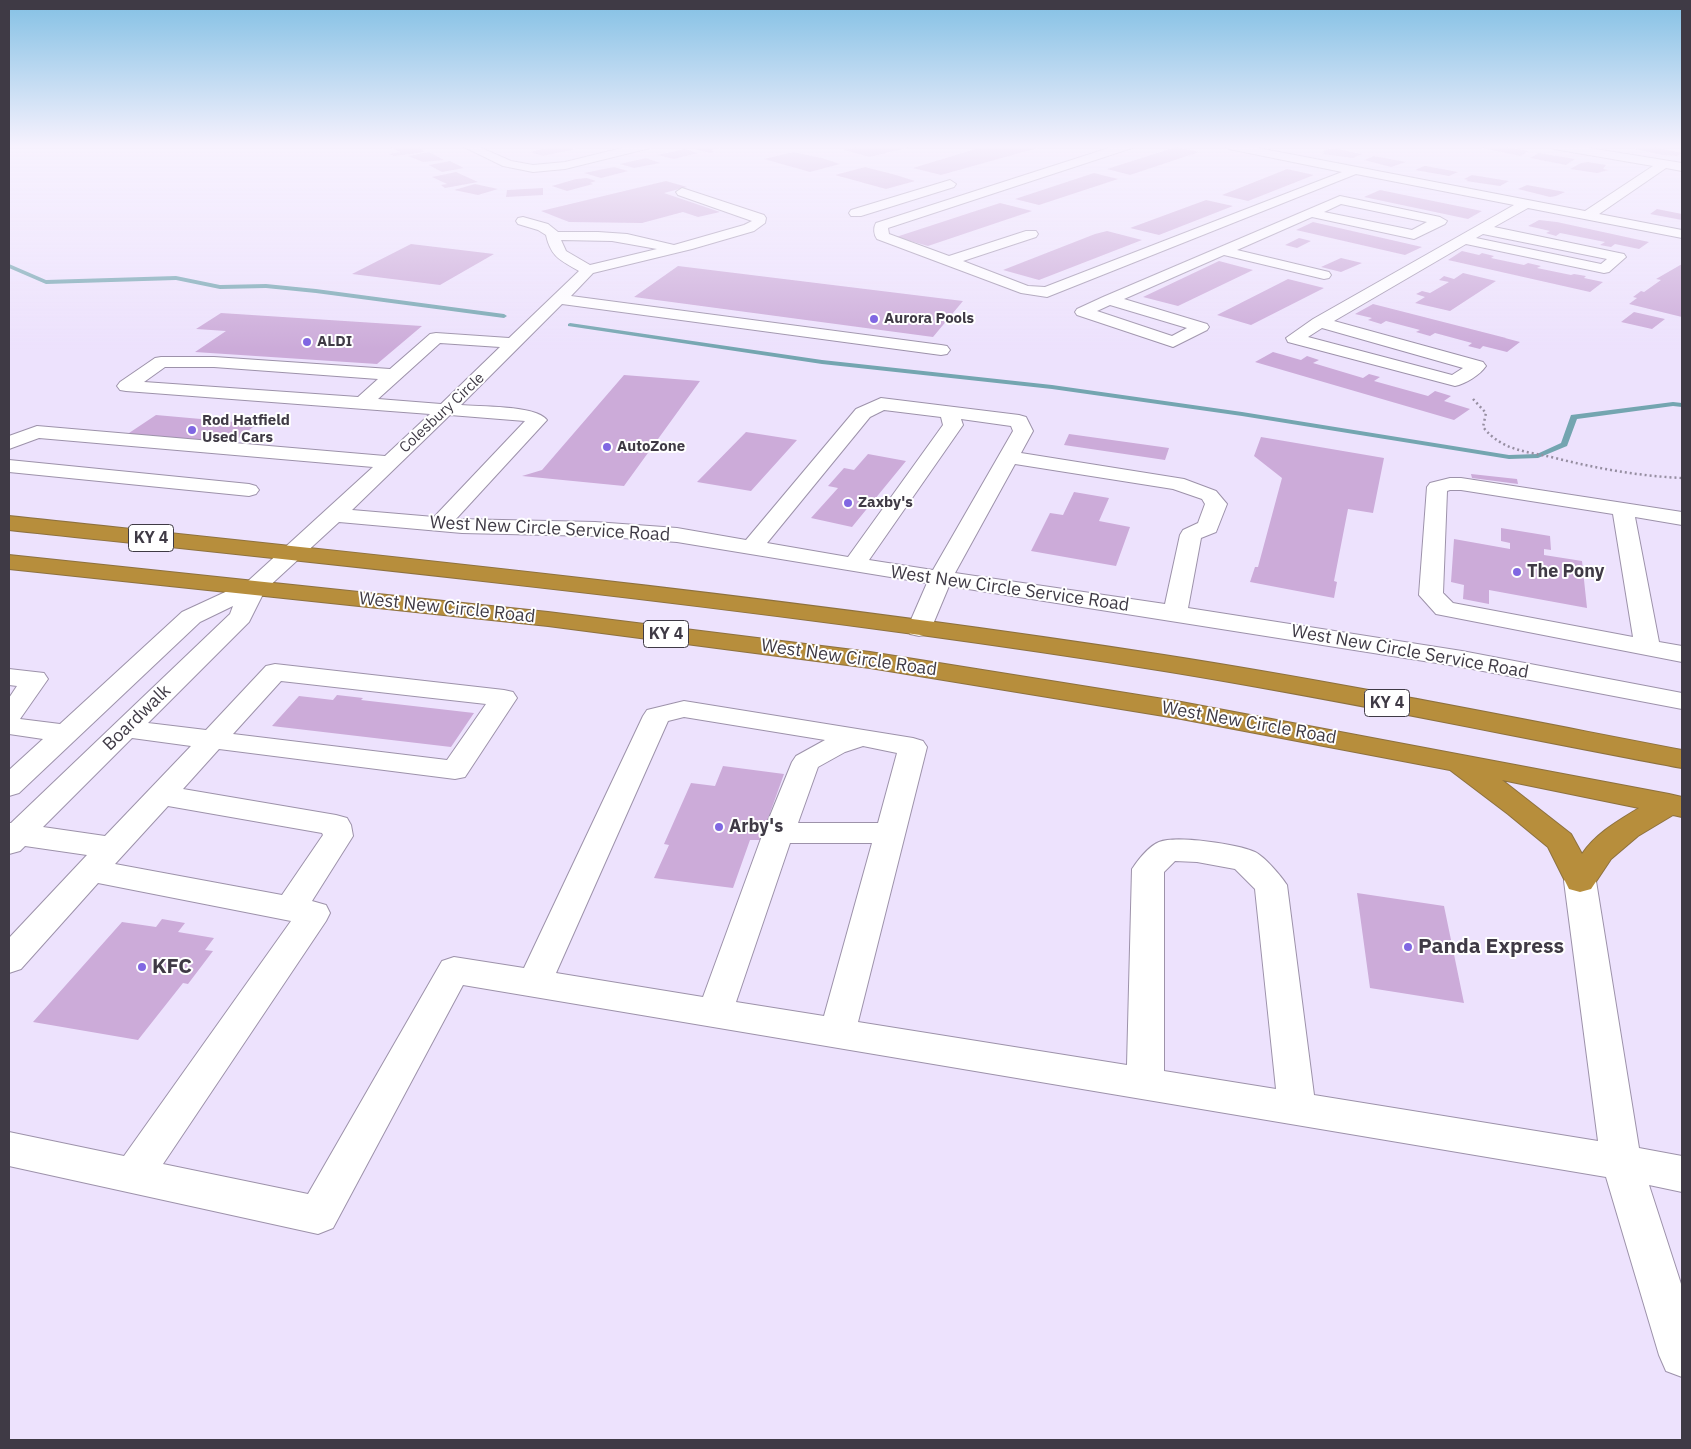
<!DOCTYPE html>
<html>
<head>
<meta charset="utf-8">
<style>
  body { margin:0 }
  #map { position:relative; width:1691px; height:1449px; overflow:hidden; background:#ede2fd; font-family:"IBM Plex Sans",sans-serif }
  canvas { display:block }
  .frame { position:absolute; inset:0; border:10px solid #3f3a45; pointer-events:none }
</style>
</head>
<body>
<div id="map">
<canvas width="1691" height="1449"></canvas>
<div class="frame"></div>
</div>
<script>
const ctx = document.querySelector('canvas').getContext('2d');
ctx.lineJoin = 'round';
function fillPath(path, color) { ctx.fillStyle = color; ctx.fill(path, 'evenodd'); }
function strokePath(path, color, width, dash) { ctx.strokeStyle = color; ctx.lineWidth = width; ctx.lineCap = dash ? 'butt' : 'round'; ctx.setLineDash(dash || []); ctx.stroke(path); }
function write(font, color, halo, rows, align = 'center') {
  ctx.font = font + ' "IBM Plex Sans",sans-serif'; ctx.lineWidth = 4; ctx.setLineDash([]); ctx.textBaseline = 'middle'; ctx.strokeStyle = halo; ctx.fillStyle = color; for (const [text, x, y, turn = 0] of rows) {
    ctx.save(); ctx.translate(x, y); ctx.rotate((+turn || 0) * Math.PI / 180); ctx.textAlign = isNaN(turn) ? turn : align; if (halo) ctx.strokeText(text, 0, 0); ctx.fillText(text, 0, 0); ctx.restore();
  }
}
const stream = new Path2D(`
  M9 264 46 280 176 276 220 285 266 284 316 289 504 314 507 316 504 318 316 293 266 288 220 289 176 280 46 284 9 268Z
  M570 323 822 360 1052 385 1242 412 1509 455 1537 454 1561 443 1571 415 1673 402 1682 403V407L1673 406 1577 419 1567 446 1538 458 1509 459 1242 416 1052 389 822 364 568 326V324Z`);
const building = new Path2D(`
  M396 146 419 147 425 149 422 150 424 152 411 154 394 156 389 154 400 152 390 147Z
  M556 146 576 149 543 156 530 152Z
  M696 146H725L726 147 711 150 715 152 710 153 691 148Z
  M861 146H910V147L870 157 844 150Z
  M985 146 1041 147 941 175 913 168Z
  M1487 146 1506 147 1529 151 1520 156 1482 148Z
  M1640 146 1654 147 1682 153 1677 156 1663 155 1635 149Z
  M1176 147 1199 152 1130 175 1107 169Z
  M1331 148 1362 154 1353 158 1322 154 1325 153 1322 152Z
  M685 149 698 153 674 159 657 155Z
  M429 152 444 160 423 162 408 156Z
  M793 152 822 158 840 164 810 172 764 159Z
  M1539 153 1575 159 1566 165 1530 158Z
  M1374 156 1406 162 1391 167 1364 160Z
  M646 158 660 163 634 168 620 164Z
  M450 161 464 168 442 172 429 165Z
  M1588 162 1606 165 1603 169 1609 170 1597 173 1570 169 1581 163Z
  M1424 166H1426L1458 172 1449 176 1415 170Z
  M614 167 628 171 601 178 584 173Z
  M865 167 896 175 915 181 886 189 835 175Z
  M1287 169 1314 175 1248 201 1222 195Z
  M456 172 478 182 445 188 441 185 447 184 432 177Z
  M1094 173 1118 179 1039 205 1015 199Z
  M1472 175 1509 181 1500 186 1466 181 1468 180 1464 179Z
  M587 178 596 181 590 183 593 184 567 191 552 186 576 179Z
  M666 181 687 187 664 193 720 212 698 217 683 212 642 223 569 222 541 211Z
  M475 184 498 189 478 195 454 190Z
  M1527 185 1565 192 1556 196 1550 197 1518 189Z
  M543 188V195L506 197 507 190Z
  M1380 190 1482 211 1468 219 1364 197Z
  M1206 200 1233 206 1159 235 1130 228Z
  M1000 203 1032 211 928 246 896 237Z
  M1657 209 1682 214V220L1650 214Z
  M1539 220 1557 222 1649 242 1639 249 1615 244 1611 247 1600 245 1605 242 1560 233 1556 236 1546 233 1550 231 1528 226Z
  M1313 222 1422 247 1405 255 1296 230Z
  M1107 231 1142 240 1039 280 1003 270 1095 234Z
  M1299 238 1311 241 1297 248 1285 245Z
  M411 244 494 254 440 285 352 274Z
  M1462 251 1479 255 1482 253 1494 256 1491 258 1524 265 1528 263 1541 266 1537 268 1571 275 1574 274 1586 276 1584 278 1603 282 1590 292 1448 260Z
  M1341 258 1362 263 1341 272 1321 267Z
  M1219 261 1253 270 1178 306 1143 297Z
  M1682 264V317L1629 304 1637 298 1633 297 1641 291 1644 292 1661 280 1656 279Z
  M678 266 963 301 933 337 634 297Z
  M1463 273 1496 281 1450 311 1415 303 1425 297 1416 294 1422 291 1430 293 1449 282 1439 280 1444 276 1454 279Z
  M1288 279 1324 288 1251 325 1217 315Z
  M1373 304 1506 338H1505L1520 342 1507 352 1483 346 1480 349 1468 346 1472 343 1435 333 1430 336 1416 332 1420 330 1386 321 1381 324 1368 320 1372 318 1355 314Z
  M1634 312 1665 319 1652 329 1621 322Z
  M221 313 422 326 377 364 195 352 226 331 196 329Z
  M1273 352 1301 360 1307 356 1319 360 1313 363 1363 378 1369 374 1380 377 1374 381 1428 396 1435 391 1451 396 1444 401 1470 409 1454 420 1255 362Z
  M624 375 700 381 624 486 522 476 542 470Z
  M156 415 257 424 231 444 126 435Z
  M746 432 797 440 751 491 697 482Z
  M1069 434 1169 448 1165 460 1064 445Z
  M1261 437 1384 458 1373 513 1348 509 1334 581 1337 582 1334 598 1250 582 1255 567H1258L1282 478 1254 456Z
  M868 454 906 461 852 527 811 518 838 488 828 486 844 468 854 470Z
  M1471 474 1517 479 1518 484 1472 478Z
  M1074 492 1109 498 1099 521 1130 527 1116 566 1031 551 1050 513 1063 515Z
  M1501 528 1550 536 1551 550 1544 549V555L1582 561 1587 608 1489 590V604L1463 599 1464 585 1451 582 1454 539 1510 549V543L1501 541Z
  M337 695 363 698 361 700 474 713 451 747 272 726 299 696 333 700Z
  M723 766 784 774 770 813 776 814 761 840H750L733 888 654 878 669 845 664 844 691 783 715 786Z
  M1357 893 1444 906 1464 1003 1370 988Z
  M162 919 185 923 178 932 214 938 205 950 213 951 188 984 183 983 138 1040 33 1022 122 922 156 927Z`);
const path = new Path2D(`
  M1473 399 1486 413 1483 427C1504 453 1530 451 1559 459 1600 469 1640 476 1682 478`);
const minor = new Path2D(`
  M462 146H477L511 161 533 165 565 162 630 146H651L650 148 565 169 533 172 503 166Z
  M1115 146H1133L1132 148 888 228 889 234 949 256 1026 231H1036L1038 234 1036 237 963 261 1028 286 1045 287 1342 172 1229 149 1224 146H1248L1585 211 1653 166 1554 149 1549 146H1577L1682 163V171L1666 168 1599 214 1682 230V238L1528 208 1494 227 1619 253 1624 254 1626 257 1609 272 1604 273 1466 244 1334 321 1483 362 1486 366C1480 375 1465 384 1455 386L1288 342 1286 338 1313 319 1514 205 1356 174 1047 297 1021 293 877 239C874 235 873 228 876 223ZM1483 234 1607 259 1601 264 1476 238ZM1322 328 1463 368 1452 375 1308 337Z
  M950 180 956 184 954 187 861 216H851L849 213 851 210Z
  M682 188 764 215 766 218 765 223 754 231 692 249 593 273 571 296 941 345 947 346 950 350 947 354 941 355 562 304 461 405C479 407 536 405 547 420L456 519 595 522 677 528 746 540 856 409 881 398 1019 415 1026 417 1033 431 1021 453 1184 479 1216 491 1227 504 1216 532 1201 538 1188 608 1462 651 1682 693V709L1462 667 949 586 931 629 928 634 919 636 910 634 907 629 927 583 677 542 595 536 462 533 339 522 265 590 249 622 148 723 206 730 266 666 275 664 504 690 513 692 517 698 465 777 455 779 219 749 183 789 336 815 347 818 351 825 353 836 312 901 326 905 330 913 326 921 163 1164 308 1194 442 961 454 957 524 968 643 716 647 710 684 701 913 738 923 741 927 747 858 1022 1127 1065 1132 869C1138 860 1149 846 1159 842 1176 835 1238 844 1255 852 1265 857 1281 876 1287 885L1314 1095 1598 1141 1564 881 1569 873 1580 870 1591 873 1596 881 1639 1148 1682 1156V1192L1649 1185 1682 1287V1377L1666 1371 1659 1355 1606 1177 463 985 333 1228 318 1234 9 1166V1132L124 1156 291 921 98 883 21 969 9 973V938L87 855 25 846 20 851 9 854V823H11L230 614 233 606 200 622 19 793 9 796V770L43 739 9 734V698L17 686 9 685V669L44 673 48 679 20 719 60 724 182 612 247 582 373 467 39 438 9 449V436L37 426 385 456 430 414 126 391 120 390 117 386 120 382 155 358 161 357H214L390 369 430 334 436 333 509 338 579 271C560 260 551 257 546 235L538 230 518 224 516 221 518 218 523 217 548 224 558 232H598L627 234 674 245 744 225 752 221 678 195 676 192ZM561 240 612 241 657 249 590 265 566 251ZM440 343 500 347 441 404 378 399ZM165 367H214L378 379 358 397 144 382ZM884 410 941 417 943 425 848 557 767 543 870 417ZM450 415 525 421 434 517 352 510ZM961 419 1011 426 1013 431 933 570 869 560 963 425ZM1015 464 1173 489 1202 499 1205 504 1198 523 1183 530 1180 535 1165 604 955 573ZM281 681 486 704 447 760 233 734ZM684 717 825 740 796 756 792 762 763 833 703 997 556 973 668 721ZM132 738 191 746 105 836 43 827ZM863 746 897 753 878 823H798L818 767 845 752ZM168 806 322 833 323 835 282 895 115 864ZM790 843H872L824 1016 736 1002ZM1175 861 1197 862 1235 869 1255 889 1276 1089 1164 1071V872Z
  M1340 196 1440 217 1447 221 1445 224 1414 239 1312 217 1237 250 1329 272 1331 275 1329 278 1324 279 1224 255 1124 299 1207 324 1209 327 1207 330 1173 347 1077 315 1075 312 1077 309 1103 297ZM1341 204 1427 222 1412 230 1324 212ZM1110 305 1187 328 1172 336 1097 311Z
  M9 460 249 484 256 486 259 490 256 494 249 496 9 472Z
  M1450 478H1461L1682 512V525L1635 517 1659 642 1682 646V662L1436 614 1419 595 1427 487 1430 483ZM1450 490H1461L1613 514 1633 637 1453 603 1443 593 1447 491Z`);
const highway = new Path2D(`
  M9 516C394 557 781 596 1164 655 1337 682 1510 717 1682 750V768C1510 736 1338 699 1164 671 781 610 395 571 9 530Z
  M9 555 548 612 870 652 1176 701 1669 794 1682 797V817L1673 815 1638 836 1611 859 1591 889 1580 892 1569 889 1548 847 1508 814 1450 770 1176 718 870 668 548 626 9 569ZM1502 780 1639 808C1618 821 1596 833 1582 854L1571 834Z`);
const markers = [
  [874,319,5,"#8067e2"],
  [307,342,5,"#8067e2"],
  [192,430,5,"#8067e2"],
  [607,447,5,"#8067e2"],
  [848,503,5,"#8067e2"],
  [1517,572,5,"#8067e2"],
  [719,827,5,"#8067e2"],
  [1408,947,5,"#8067e2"],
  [142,967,5,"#8067e2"]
];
const farPoinames = [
  ["Aurora Pools",884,319],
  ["ALDI",317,342],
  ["Rod Hatfield",202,421],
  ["Used Cars",202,438],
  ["AutoZone",617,447],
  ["Zaxby's",858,503]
];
const farStreetnames = [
  ["Colesbury Circle",442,413,-43]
];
const shields = [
  [151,538,45],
  [666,634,45],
  [1387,703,45]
];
const shieldNames = [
  ["KY 4",151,538],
  ["KY 4",666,634],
  ["KY 4",1387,703]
];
const streetNames = [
  ["West New Circle Service Road",550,529,3],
  ["West New Circle Service Road",1010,589,8],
  ["West New Circle Road",447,608,6],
  ["West New Circle Service Road",1410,652,10],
  ["West New Circle Road",849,658,8],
  ["Boardwalk",137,718,-44],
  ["West New Circle Road",1249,723,10]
];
const poiNames = [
  ["The Pony",1527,572],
  ["Arby's",729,827]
];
const nearPoinames = [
  ["Panda Express",1418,947],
  ["KFC",152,967]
];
fillPath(stream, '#74a5b0');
fillPath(building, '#ccabd9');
strokePath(minor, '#9d92aa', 2);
strokePath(highway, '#8d713f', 2);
strokePath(path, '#968ea1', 2.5, [2, 3]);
fillPath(minor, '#fff');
fillPath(highway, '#b78e3c');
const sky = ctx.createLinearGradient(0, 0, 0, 349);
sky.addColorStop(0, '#83c0e4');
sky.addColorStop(0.42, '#f7f2fe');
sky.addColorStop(1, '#f7f2fe00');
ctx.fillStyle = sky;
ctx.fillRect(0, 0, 1691, 349);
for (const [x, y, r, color] of markers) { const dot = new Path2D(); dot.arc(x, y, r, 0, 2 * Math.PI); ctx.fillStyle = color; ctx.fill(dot); strokePath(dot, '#fff', 2); }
write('bold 15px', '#3f3a45', '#fff', farPoinames, 'left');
write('15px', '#3f3a45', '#fff', farStreetnames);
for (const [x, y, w] of shields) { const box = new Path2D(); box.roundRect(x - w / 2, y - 13.5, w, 27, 4); ctx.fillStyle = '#fff'; ctx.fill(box); strokePath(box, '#3f3a45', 1); }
write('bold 16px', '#3f3a45', null, shieldNames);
write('18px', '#3f3a45', '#fff', streetNames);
write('bold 18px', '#3f3a45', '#fff', poiNames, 'left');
write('bold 21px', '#3f3a45', '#fff', nearPoinames, 'left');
</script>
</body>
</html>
